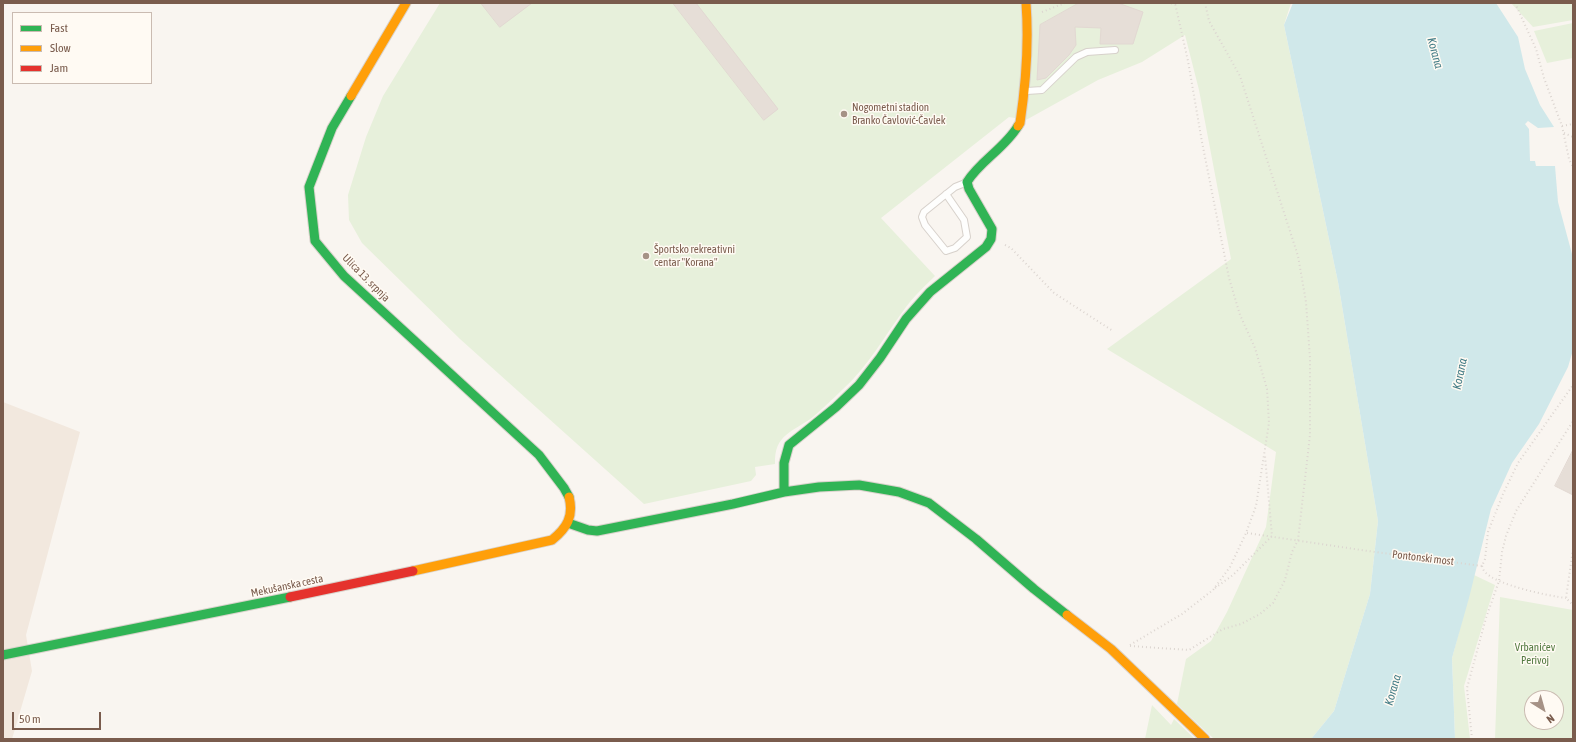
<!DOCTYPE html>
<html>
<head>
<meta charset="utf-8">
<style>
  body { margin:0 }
  #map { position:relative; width:1576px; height:742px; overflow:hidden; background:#f9f5f0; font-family:"Asap Condensed",sans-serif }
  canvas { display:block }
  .frame { position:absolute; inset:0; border:4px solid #7a5c4d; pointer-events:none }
  .legend { position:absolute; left:12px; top:12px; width:140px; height:72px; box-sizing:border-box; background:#fffaf3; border:1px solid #cabbb1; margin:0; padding:5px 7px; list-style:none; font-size:12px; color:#7a5c4d }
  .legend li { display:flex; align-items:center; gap:8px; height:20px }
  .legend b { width:20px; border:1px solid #cabbb1 }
  .north { position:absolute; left:1524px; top:690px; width:40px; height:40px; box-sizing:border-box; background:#fffaf3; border:1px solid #cabbb1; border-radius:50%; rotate:143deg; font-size:11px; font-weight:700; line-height:16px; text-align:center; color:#7a5c4d }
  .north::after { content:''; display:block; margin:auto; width:14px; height:18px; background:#a69286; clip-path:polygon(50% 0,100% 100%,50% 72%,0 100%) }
  .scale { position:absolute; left:12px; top:712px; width:89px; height:18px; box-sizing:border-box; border:2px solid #7a5c4d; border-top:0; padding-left:5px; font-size:12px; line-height:14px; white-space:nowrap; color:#7a5c4d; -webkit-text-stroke:3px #fffaf3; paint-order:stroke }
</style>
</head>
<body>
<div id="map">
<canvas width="1576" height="742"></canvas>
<div class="frame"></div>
<ul class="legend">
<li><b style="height:5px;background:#30b455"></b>Fast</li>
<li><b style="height:5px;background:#ff9f0a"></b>Slow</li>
<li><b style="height:5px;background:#e5322d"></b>Jam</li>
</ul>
<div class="north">N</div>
<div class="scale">50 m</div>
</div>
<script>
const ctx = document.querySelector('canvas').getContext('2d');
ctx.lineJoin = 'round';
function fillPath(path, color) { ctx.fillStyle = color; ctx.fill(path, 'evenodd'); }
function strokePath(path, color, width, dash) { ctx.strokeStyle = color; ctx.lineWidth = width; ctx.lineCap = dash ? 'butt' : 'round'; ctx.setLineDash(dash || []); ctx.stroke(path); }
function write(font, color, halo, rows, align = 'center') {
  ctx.font = font + ' "Asap Condensed",sans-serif'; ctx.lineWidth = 3; ctx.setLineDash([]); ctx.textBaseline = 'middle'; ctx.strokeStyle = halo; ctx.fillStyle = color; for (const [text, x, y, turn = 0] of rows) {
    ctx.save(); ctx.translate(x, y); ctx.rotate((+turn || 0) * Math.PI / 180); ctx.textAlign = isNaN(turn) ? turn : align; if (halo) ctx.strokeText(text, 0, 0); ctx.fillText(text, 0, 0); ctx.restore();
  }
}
const residential = new Path2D(`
  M3 402 80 432 26 635 32 671 12 739H3Z`);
const green = new Path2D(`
  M440 3H1291L1284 25 1338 282 1378 521 1370 594 1334 711 1311 739H1214L1177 704 1186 659 1211 641 1227 612 1266 527 1276 452 1107 349 1231 259 1199 90 1185 35 1142 62 1098 80 1026 120 1009 117 881 218 935 276C925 286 914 296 906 307 885 335 868 367 842 390 833 399 823 408 813 417 793 432 774 434 775 464L755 467 756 475 751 481 644 504 460 339 362 243 349 220 348 195 366 137 383 96Z
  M1511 3H1573V20L1533 27Z
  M1573 23V58L1547 63 1534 31Z
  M1474 575 1495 585 1464 686 1470 739H1455L1452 658Z
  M1500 597 1573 610V739H1495ZM1532 698H1556V722H1532Z
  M1152 705 1171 725 1174 719 1195 739H1145Z`);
const water = new Path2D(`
  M1293 3H1496L1518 37 1525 69 1540 105 1554 127 1538 128 1528 121 1525 124 1529 129 1530 161H1535L1536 166H1555L1558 202 1572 254 1573 350 1568 367 1539 424 1512 463 1491 509 1469 598 1452 658 1455 739H1311L1334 711 1370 594 1378 521 1338 282 1284 25Z`);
const building = new Path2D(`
  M481 3H532L500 27Z
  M673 3H696L778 109 764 120Z
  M1079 3H1118L1143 12 1133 44H1100L1101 28 1075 27 1076 45 1069 55 1046 78 1037 80 1040 25Z
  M1573 450V495L1555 486Z`);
const path = new Path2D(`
  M1167 3 1175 4 1178 3
  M1515 3 1536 49 1544 78 1562 126 1569 159 1573 167
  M1042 12 1065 3
  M1562 126 1573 124
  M1564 133 1573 137
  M1005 245 1011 248 1054 293 1113 331
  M1247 533 1368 551 1482 566 1485 559 1488 532 1503 494 1518 463 1573 385
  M1573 549 1566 598 1573 605
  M1482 566C1483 568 1483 570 1485 572 1496 585 1549 596 1566 598
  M1215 588 1233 575 1272 536 1265 456
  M1130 645 1182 614 1213 590 1230 567 1246 533 1256 506 1269 423 1267 389 1255 348 1240 315 1229 278 1202 142 1188 61 1175 3
  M1130 646 1189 650 1223 629 1241 624 1260 614 1273 603 1285 580 1292 552 1298 540 1310 435V358L1306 302 1298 256 1240 76 1209 21 1205 3
  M1472 739 1467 688 1486 618 1499 581 1502 552 1506 536 1516 511 1573 421`);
const lane = new Path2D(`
  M1027 91 1042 90 1076 57 1087 52 1115 50
  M946 194 964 220 967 237 955 248 946 251 925 225 922 217 924 212 955 187 965 183`);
const fast = new Path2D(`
  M351 96 332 128 309 187 315 241 344 276 539 455 564 488 569 497
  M784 492V463L789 445 836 407 859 385 880 358 906 319 930 292 986 247 991 239 992 229 969 189 967 182C980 161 1005 148 1018 126
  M568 523 588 530 597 531 733 504 784 492 819 487 859 485 899 492 929 503 976 539 1034 589 1067 615
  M3 655 290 597`);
const slow = new Path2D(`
  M351 96 406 3
  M1018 126 1020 123C1026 83 1029 43 1026 3
  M413 571 552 540C567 528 574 516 569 497
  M1067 615 1111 649 1205 739`);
const jam = new Path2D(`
  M290 597 413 571`);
const markers = [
  [844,114,4,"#a69286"],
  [646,256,4,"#a69286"]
];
const poiNames = [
  ["Nogometni stadion",852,108],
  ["Branko Čavlović-Čavlek",852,121],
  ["Športsko rekreativni",654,250],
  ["centar \"Korana\"",654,263]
];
const streetNames = [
  ["Ulica 13. srpnja",366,278,45],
  ["Pontonski most",1423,558,7],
  ["Mekušanska cesta",287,586,-12]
];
const parkNames = [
  ["Vrbanićev",1535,648],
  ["Perivoj",1535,661]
];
const waterNames = [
  ["Korana",1435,53,75],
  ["Korana",1460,374,-78],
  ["Korana",1393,690,-74]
];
fillPath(residential, '#f2e8de');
fillPath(green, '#e7f0db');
fillPath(water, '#d0e8ea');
fillPath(building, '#e6ded7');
strokePath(building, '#e2d8d2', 1);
strokePath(lane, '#d7d1cb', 8);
strokePath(fast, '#d9d2cb', 11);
strokePath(slow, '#d9d2cb', 11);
strokePath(jam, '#d9d2cb', 11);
strokePath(path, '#dcd5d0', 2, [1, 3]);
strokePath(lane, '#fefefd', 6);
strokePath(fast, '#30b455', 9);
strokePath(slow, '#ff9f0a', 9);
strokePath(jam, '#e5322d', 9);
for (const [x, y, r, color] of markers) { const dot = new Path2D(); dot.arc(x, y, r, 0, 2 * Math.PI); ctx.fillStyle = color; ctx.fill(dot); strokePath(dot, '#fffaf3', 1.5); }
write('11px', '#7a5c4d', '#fffaf3', poiNames, 'left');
write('11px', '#7a5c4d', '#fffaf3', streetNames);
write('11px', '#537a41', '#fffaf3', parkNames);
write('italic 12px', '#437c86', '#fffaf3', waterNames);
</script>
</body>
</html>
